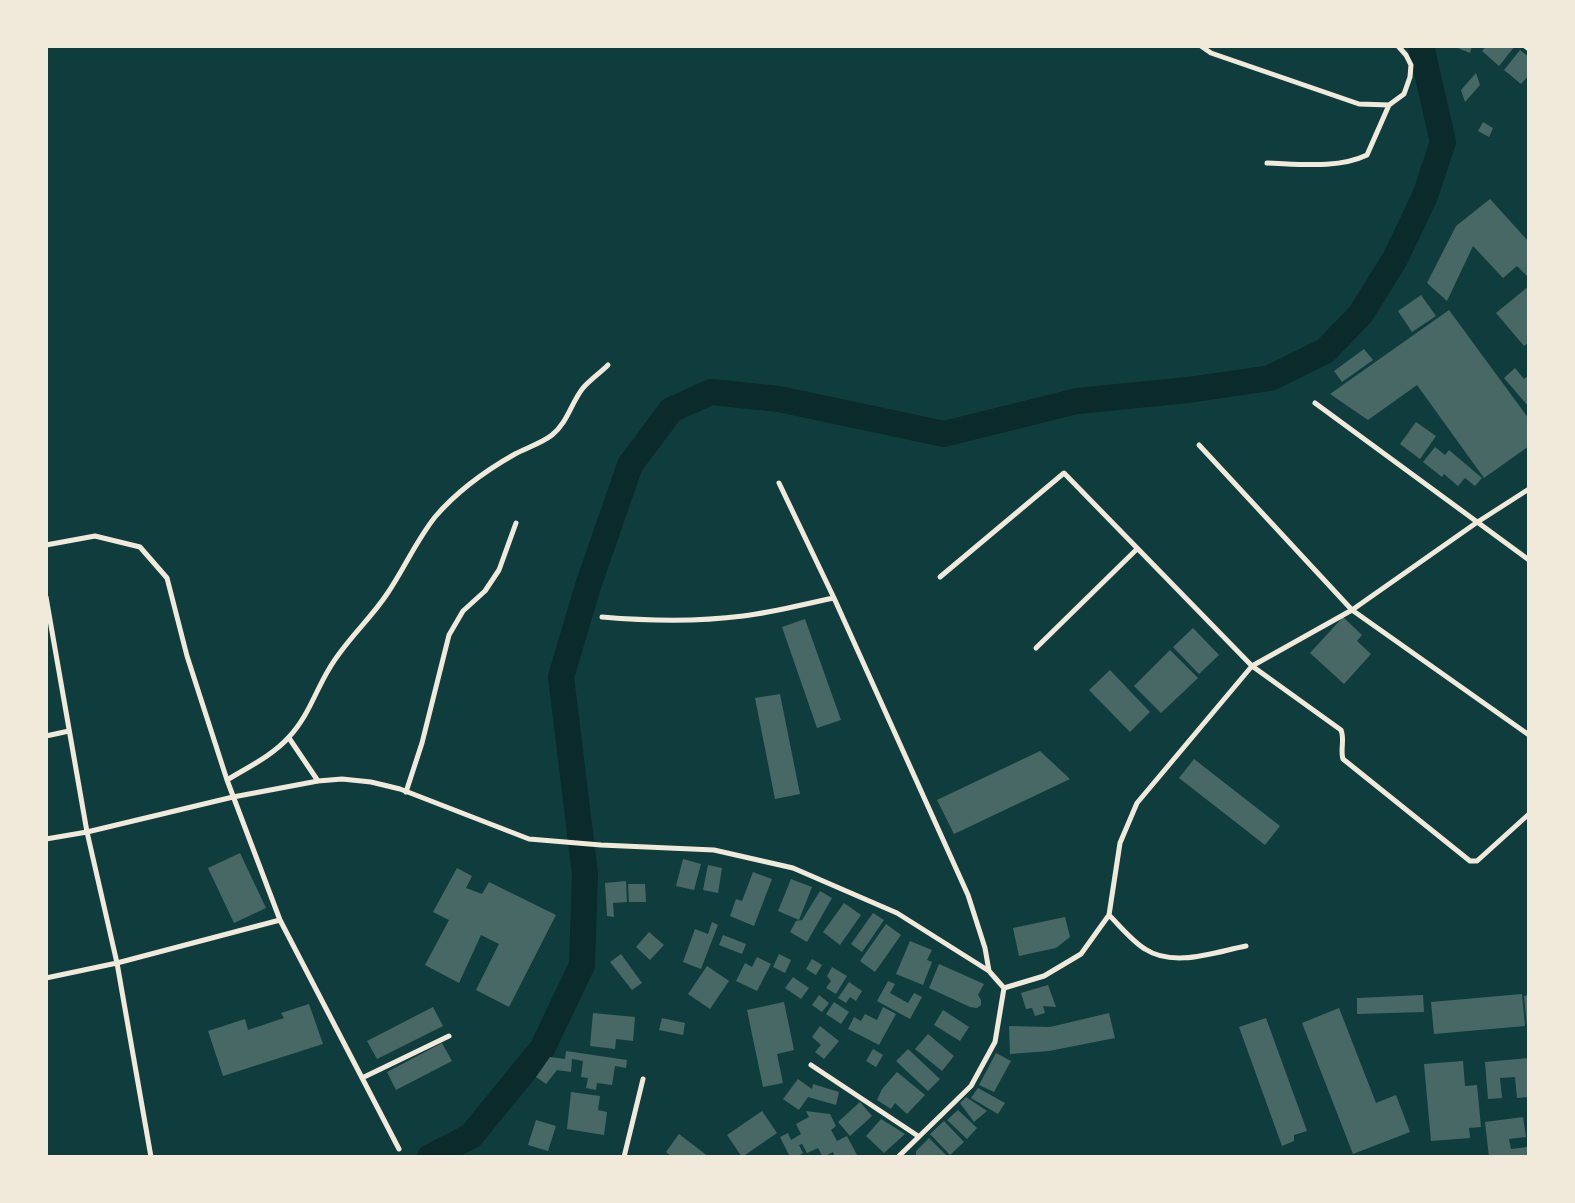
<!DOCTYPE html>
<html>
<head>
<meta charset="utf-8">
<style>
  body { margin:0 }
  #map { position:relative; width:1575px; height:1203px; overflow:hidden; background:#0f3d3e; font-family:"Noto Sans",sans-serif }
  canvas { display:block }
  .frame { position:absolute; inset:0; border:48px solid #f1e9da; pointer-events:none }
</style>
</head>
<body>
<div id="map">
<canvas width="1575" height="1203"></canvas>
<div class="frame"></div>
</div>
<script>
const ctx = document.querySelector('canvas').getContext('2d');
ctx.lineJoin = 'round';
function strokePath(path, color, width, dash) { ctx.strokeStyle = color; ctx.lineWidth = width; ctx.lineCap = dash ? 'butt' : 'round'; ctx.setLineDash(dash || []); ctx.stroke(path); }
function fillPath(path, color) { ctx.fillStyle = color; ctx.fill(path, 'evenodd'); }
const river = new Path2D(`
  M430 1157 471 1136 542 1049 582 965 585 874 561 677 588 586 630 465 671 410 711 392 779 399 944 434 1077 401 1188 390 1270 378 1325 351 1360 315 1395 259 1425 196 1443 142 1421 46`);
const building = new Path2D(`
  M1453 46H1472L1470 53Z
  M1486 46H1515L1499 66 1482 51Z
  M1520 50 1529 57V75L1521 84 1504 70Z
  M1476 73 1480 85 1465 102 1461 90Z
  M1483 122 1493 128 1489 137 1478 131Z
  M1490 199 1529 242V278L1517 266 1503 278 1473 246 1447 301 1427 283 1456 226Z
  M1529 286V342L1524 346 1496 313Z
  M1421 295 1436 316 1412 332 1398 311Z
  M1449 310 1529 419V446L1484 478 1417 385 1368 420 1330 394Z
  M1364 349 1373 360 1342 382 1334 371Z
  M1515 368 1524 379 1529 375V407L1504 378Z
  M1416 422 1436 436 1420 459 1400 444Z
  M1435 447 1445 455 1449 450 1482 478 1475 486 1465 478 1458 486 1444 474 1442 477 1423 462Z
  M1343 617 1362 635 1357 641 1371 654 1344 684 1310 653Z
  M805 619 841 720 817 728 782 627Z
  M1193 628 1219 655 1199 674 1173 647Z
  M1170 650 1198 678 1161 713 1134 686Z
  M1110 670 1150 712 1130 732 1089 690Z
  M780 694 800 794 775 799 755 698Z
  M1040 751 1070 779 954 834 937 800Z
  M1194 759 1280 826 1265 845 1179 778Z
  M240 853 266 908 234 923 208 868Z
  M683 859 701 864 694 890 676 886Z
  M708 865 722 868 718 893 703 890Z
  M457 868 472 876 466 888 482 894 489 882 556 915 509 1007 476 990 499 944 481 935 459 983 425 965 449 920 433 912Z
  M753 872 772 879 754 926 730 916 736 899 742 901Z
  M791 879 812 887 799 920 778 911Z
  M626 881 627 902 613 903 614 917 607 916 605 883Z
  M628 884H645L646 902H629Z
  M820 891 832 898 807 942 790 932 796 921 802 920Z
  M844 903 861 915 840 945 823 932Z
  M873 913 884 920 862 952 851 944Z
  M1065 917 1070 937 1056 948 1019 956 1013 928Z
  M712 922 718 925 701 969 683 962 695 929 708 934Z
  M886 924 901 935 875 972 860 961Z
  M649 932 664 945 650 960 636 947Z
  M723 935 746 944 742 954 719 945Z
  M910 941 932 950 927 960 932 962 923 985 896 974Z
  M621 954 642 983 632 990 610 962Z
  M779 954 791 960 785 973 773 967Z
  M757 957 771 964 757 991 736 981 745 963 752 967Z
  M812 959 822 965 816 975 806 969Z
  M939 964 984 984 978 995 981 1000V1005L977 1008 970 1007 929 988Z
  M707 966 729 981 710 1009 688 994Z
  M832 967 847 976 836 994 826 988 831 981 827 976Z
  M793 977 809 988 801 999 785 988Z
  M888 981 895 984 890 993 908 1003 914 993 922 997 910 1019 877 1001Z
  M849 982 862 991 856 1001 850 997 846 1003 838 998Z
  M1048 985 1056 1007 1043 1006 1045 1013 1035 1016 1032 1008 1026 1009 1021 993Z
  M1522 994 1525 1026 1434 1034 1431 1002Z
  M819 995 829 1003 822 1012 812 1005Z
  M1423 995 1424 1012 1357 1014V998Z
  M1529 995V1027H1527L1524 996Z
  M784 1002 794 1050 777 1054 783 1083 763 1087 747 1010Z
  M834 1002 849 1012 841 1024 826 1014Z
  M309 1004 323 1044 223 1076 208 1031 245 1019 248 1030 284 1018 281 1013Z
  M433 1007 443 1026 377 1059 367 1041Z
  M883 1007 896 1014 879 1045 848 1029 854 1017 861 1021 865 1014 877 1020Z
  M1339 1008 1376 1103 1396 1095 1410 1132 1353 1154 1302 1023Z
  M943 1010 969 1027 960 1041 934 1025Z
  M593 1013 635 1017 633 1041 616 1039 615 1049 590 1046Z
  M1109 1013 1115 1038 1049 1051 1010 1054 1009 1026 1050 1027Z
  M662 1018 685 1023 683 1035 659 1030Z
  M1266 1018 1307 1131 1294 1135V1141L1282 1146 1239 1027Z
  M820 1026 839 1041 824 1059 815 1052 821 1045 812 1037Z
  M928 1034 954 1056 942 1071 915 1049Z
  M442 1043 452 1061 396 1090 387 1072Z
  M873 1049 883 1055 876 1067 866 1061Z
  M908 1049 940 1079 928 1091 896 1061Z
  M566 1051 627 1060 626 1068 615 1066 612 1085 597 1083 596 1090 586 1088 588 1078 581 1077 583 1061 572 1059 571 1072 557 1070 546 1084 536 1077 550 1057 565 1059Z
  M996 1053 1011 1061 994 1092 979 1085Z
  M1529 1058V1097L1517 1098 1515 1077 1500 1078 1502 1098 1488 1099 1485 1062Z
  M1463 1061 1465 1086 1477 1085 1481 1127 1469 1128 1470 1138 1431 1141 1424 1064Z
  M897 1072 925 1095 907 1114 895 1103 891 1109 877 1100 882 1089Z
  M798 1079 812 1089 813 1084 839 1092 836 1105 808 1097 799 1110 783 1099Z
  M978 1088 1005 1103 998 1114 971 1098Z
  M571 1092 600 1096 598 1110 607 1112 604 1135 567 1129Z
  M966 1097 987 1111 974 1122 960 1103Z
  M860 1102 872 1116 850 1136 838 1122Z
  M958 1110 977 1128 967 1139 947 1120Z
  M762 1111 777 1133 742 1157 727 1135Z
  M806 1111 830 1114 836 1126 831 1130 837 1141 847 1136 858 1157H835L833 1152 823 1157 818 1148 807 1153 802 1144 799 1145 803 1153 797 1157H790L780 1137 788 1133 791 1140 801 1134 796 1124 809 1117Z
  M1523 1117 1526 1137 1509 1139 1511 1149 1527 1147 1529 1157H1489L1485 1122Z
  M881 1119 905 1134 884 1153 866 1136Z
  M536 1120 556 1126 548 1151 528 1145Z
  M944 1121 964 1142 950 1155 930 1134Z
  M679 1134 709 1157H672L666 1152Z
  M929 1138 946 1155 944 1157H916V1151Z`);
const minor = new Path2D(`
  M1201 46 1211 53 1359 104 1389 105 1404 94 1410 77 1411 65 1406 55 1398 46
  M1525 46 1529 49
  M1267 163C1299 164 1338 169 1367 155L1389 105
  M1315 403 1529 560
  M1199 445 1352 610 1529 735
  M779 483 834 598 968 895 985 948 989 971
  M46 545 95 536 140 547 167 578 187 656 227 780 280 920 399 1149
  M940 577 1064 473 1252 666 1341 730C1345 740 1340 749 1343 759L1470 861H1477L1529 814
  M46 597 87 832 117 963 151 1157
  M602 617C649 621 696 622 743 616 774 612 804 604 834 598
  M1036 648 1137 549
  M46 736 69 731
  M289 738 318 781
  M227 780C248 767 272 756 289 737 308 717 315 692 329 669 345 641 369 621 387 594 404 569 416 541 435 517 457 491 485 471 515 454 526 448 542 443 552 435 568 422 571 403 583 388 590 380 600 373 608 365
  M406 792 422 743 449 635 463 611 485 591 499 570 516 523
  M46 839 87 832 233 797 318 781 342 779 371 782 400 789 529 839 601 845 714 850 793 868 897 913 989 971 1004 988 995 1042 971 1086 898 1157
  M1109 915C1120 926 1132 941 1145 949 1174 968 1215 952 1246 946
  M46 978 117 963 280 920
  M1004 988 1044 976 1081 954 1109 915 1120 843 1137 803 1252 666 1352 610 1476 523 1529 489
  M811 1065 918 1136
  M362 1078 449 1036
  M624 1157 643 1079`);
strokePath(river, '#0a2a2b', 26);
fillPath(building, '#486865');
strokePath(minor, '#f1e9da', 5);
</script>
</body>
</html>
